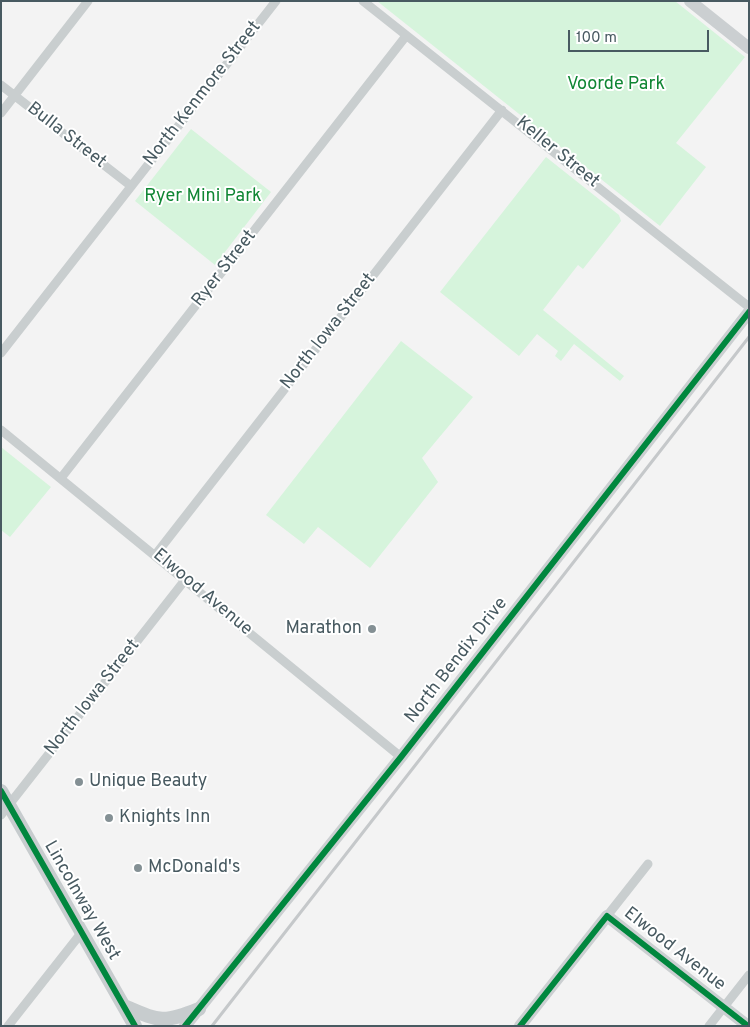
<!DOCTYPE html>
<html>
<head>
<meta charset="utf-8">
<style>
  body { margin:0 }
  #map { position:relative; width:750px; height:1027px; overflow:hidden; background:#f3f3f3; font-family:Overpass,sans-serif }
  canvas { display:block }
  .frame { position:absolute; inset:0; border:2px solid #485a61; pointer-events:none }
  .scale { position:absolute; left:568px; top:30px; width:141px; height:22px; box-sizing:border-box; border:2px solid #485a61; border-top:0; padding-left:6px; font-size:15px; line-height:18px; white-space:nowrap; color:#485a61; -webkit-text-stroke:4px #fff; paint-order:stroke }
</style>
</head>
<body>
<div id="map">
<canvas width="750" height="1027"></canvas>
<div class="frame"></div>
<div class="scale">100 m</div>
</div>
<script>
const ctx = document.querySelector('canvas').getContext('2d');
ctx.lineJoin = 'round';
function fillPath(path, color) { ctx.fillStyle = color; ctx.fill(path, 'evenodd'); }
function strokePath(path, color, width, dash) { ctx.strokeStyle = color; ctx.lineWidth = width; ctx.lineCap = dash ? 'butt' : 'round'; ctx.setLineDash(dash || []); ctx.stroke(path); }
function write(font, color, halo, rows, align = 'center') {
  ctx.font = font + ' Overpass,sans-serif'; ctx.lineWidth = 4; ctx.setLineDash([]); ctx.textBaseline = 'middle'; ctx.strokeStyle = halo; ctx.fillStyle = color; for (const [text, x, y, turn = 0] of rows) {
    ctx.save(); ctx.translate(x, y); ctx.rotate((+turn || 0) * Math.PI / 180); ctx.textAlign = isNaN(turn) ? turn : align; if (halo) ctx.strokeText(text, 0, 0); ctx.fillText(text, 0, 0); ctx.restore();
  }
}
const green = new Path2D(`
  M377 1H675L745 57 676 143 706 167 660 226Z
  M191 129 271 192 215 265 135 201Z
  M546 157 619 215 621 221 583 269 578 265 543 310 624 376 620 381 574 344 561 361 555 356 558 351 537 334 519 356 440 292Z
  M401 341 473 397 422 458 438 482 370 568 318 527 304 544 266 515Z
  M1 447 51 487 10 537 1 530Z`);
const street = new Path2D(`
  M363 1 749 307
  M1 85 131 186
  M1 113 88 1
  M1 353 276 1
  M1 430 401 757
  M61 478 406 36
  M156 554 502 110
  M1 815 185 580
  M607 916 648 864
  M8 1026 82 932
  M709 1026 749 975`);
const secondary = new Path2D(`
  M690 1 749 48
  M185 1026 401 757 749 312
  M520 1026 607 916 748 1026`);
const primary = new Path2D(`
  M1 791 135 1026
  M124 1006C159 1021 162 1024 199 1009`);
const rail = new Path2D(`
  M212 1026 749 337`);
const cycleway = new Path2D(`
  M1 791 135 1026
  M185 1026 401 757 749 312
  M520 1026 607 916 748 1026`);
const markers = [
  [372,629,5,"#849094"],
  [79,782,5,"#849094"],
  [109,818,5,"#849094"],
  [138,868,5,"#849094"]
];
const parkNames = [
  ["Voorde Park",616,85],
  ["Ryer Mini Park",203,197]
];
const streetNames = [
  ["North Kenmore Street",203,94,-52],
  ["Bulla Street",66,136,38],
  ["Keller Street",557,153,39],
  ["Ryer Street",225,269,-52],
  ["North Iowa Street",329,332,-52],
  ["Elwood Avenue",202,593,40],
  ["North Bendix Drive",457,661,-52],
  ["North Iowa Street",93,698,-52],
  ["Lincolnway West",81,901,60],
  ["Elwood Avenue",674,950,38]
];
const poiNames = [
  ["Marathon",362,629,"right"],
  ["Unique Beauty",89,782],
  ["Knights Inn",119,818],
  ["McDonald's",148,868]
];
fillPath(green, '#d6f4dc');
strokePath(street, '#c9cecf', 9);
strokePath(secondary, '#cbcfd1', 12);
strokePath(primary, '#c7ccce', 14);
strokePath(rail, '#c5c8ca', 3);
strokePath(cycleway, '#00873e', 6);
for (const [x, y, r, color] of markers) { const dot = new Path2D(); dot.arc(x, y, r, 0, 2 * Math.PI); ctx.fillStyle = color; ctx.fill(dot); strokePath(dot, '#fff', 2); }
write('18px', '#108634', '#fff', parkNames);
write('18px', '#485a61', '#fff', streetNames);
write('18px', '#485a61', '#fff', poiNames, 'left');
</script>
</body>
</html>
